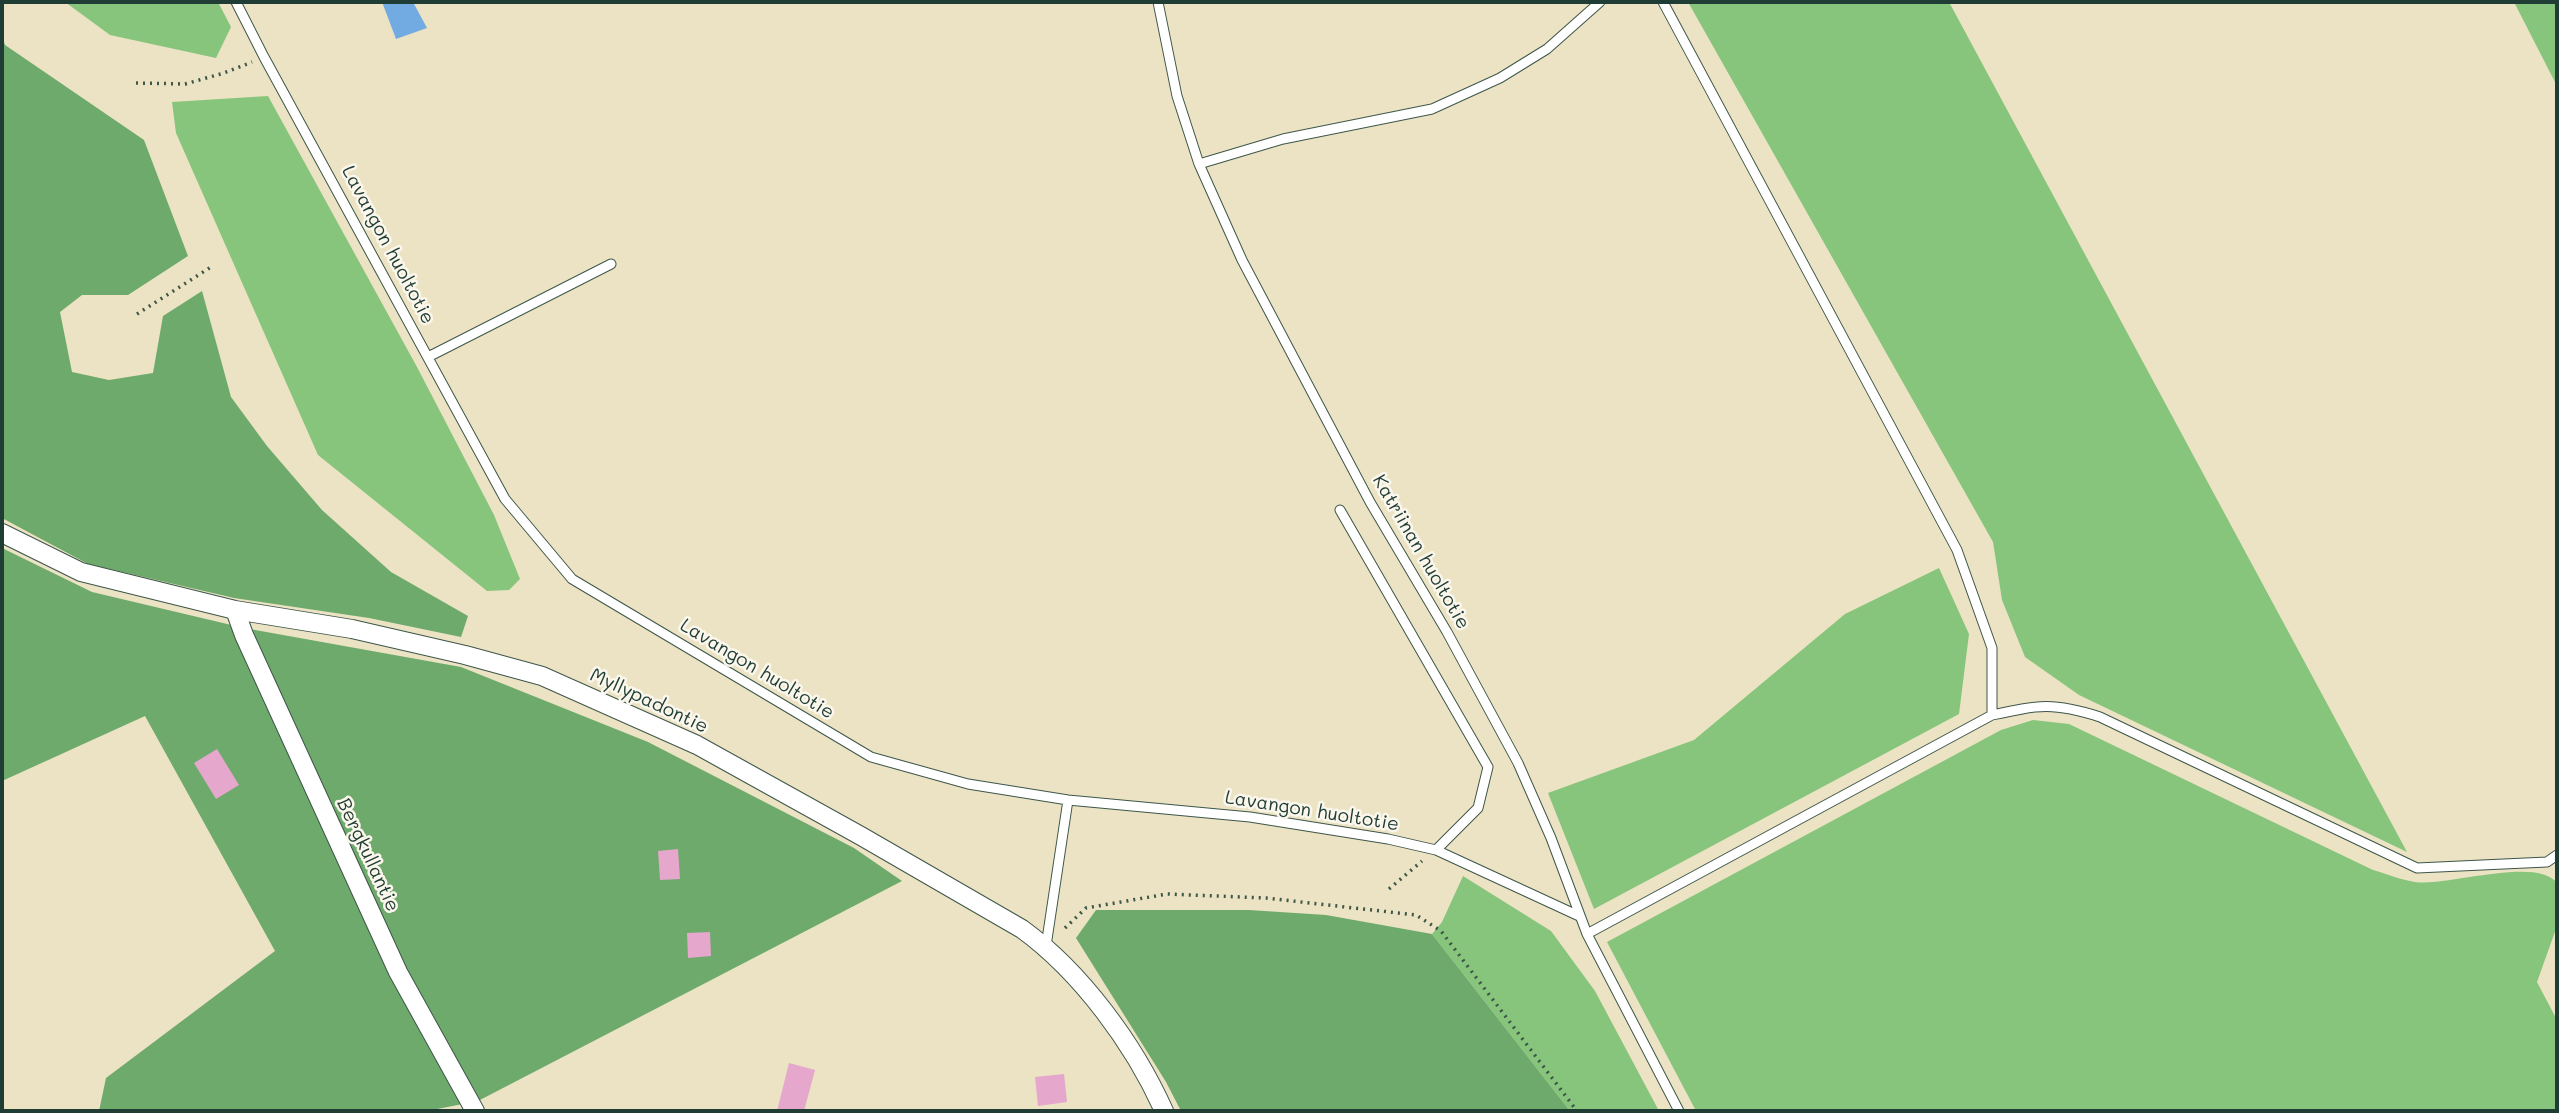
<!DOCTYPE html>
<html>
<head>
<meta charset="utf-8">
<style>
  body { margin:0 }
  #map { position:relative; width:2559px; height:1113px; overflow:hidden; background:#ebe3c3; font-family:Mali,sans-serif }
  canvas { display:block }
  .frame { position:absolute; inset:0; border:4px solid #1f3d34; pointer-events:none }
</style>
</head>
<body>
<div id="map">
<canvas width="2559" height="1113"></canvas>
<div class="frame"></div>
</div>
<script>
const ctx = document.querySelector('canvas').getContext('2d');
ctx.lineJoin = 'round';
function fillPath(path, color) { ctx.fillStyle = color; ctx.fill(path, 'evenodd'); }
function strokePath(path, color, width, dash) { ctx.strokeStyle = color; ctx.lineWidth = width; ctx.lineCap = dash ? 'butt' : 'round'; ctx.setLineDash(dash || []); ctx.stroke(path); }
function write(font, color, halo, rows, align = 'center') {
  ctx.font = font + ' Mali,sans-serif'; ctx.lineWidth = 5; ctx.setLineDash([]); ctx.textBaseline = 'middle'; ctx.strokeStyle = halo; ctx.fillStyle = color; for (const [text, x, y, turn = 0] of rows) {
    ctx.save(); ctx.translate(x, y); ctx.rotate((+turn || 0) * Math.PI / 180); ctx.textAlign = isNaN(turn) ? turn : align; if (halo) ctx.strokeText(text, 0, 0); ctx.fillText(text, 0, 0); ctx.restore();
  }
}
const green = new Path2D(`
  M65 2H218L231 27 216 58 110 35Z
  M1688 2H1949L2407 852 2079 695 2025 657 2002 600 1993 542Z
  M2514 2H2557V86Z
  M268 96 417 367 494 515 520 579 509 590 487 591 318 455 176 133 172 102Z
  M1939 568 1969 634 1959 714 1594 909 1548 793 1694 740 1845 614Z
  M2033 720 2069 724 2373 870C2387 874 2401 880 2415 882 2446 887 2536 856 2557 883V926L2537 982 2557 1020V1111H1696L1607 942 2001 730Z
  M1463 876 1551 931 1595 991 1659 1111H1570L1432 934 1442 922Z`);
const forest = new Path2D(`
  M2 36 5 45 144 140 188 256 128 295H82L60 312 72 372 109 380 153 373 163 316 202 291 231 397 267 446 322 510 391 572 468 616 461 637 369 618 234 598 88 564 2 518Z
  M2 548 92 592 244 628 461 667 648 742 854 848 902 881 478 1101 427 1111H99L106 1078 275 951 145 716 2 781Z
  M1096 910H1249L1326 915 1432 934 1570 1111H1181L1166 1082 1076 938Z`);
const water = new Path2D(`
  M382 2H413L427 28 396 39Z`);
const building = new Path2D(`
  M217 749 239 785 216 799 194 763Z
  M678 849 680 879 660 880 658 851Z
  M710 932 711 956 688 958 687 933Z
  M789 1063 815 1070 804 1111H777Z
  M1064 1074 1067 1102 1038 1106 1035 1077Z`);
const path = new Path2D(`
  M136 83 185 84 224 73 252 62
  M137 314 211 267
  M1389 889 1422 861
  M1065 928 1086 908 1167 894 1266 898 1416 915 1441 931 1577 1111`);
const lane = new Path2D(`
  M236 2 264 57 505 499 572 579 871 757 968 784 1068 800 1250 817 1388 839 1436 850 1579 916
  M1158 2 1177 96 1199 164 1242 260 1370 502 1447 632 1518 763 1551 838 1587 934 1679 1111
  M1663 2 1957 550 1992 648V715
  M1199 164 1283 139 1432 109 1500 78 1547 49 1600 2
  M428 357 611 264
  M1340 510 1488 767 1478 808 1436 850
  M1587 934 1992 715C2039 705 2053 702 2100 717L2417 868 2547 862 2557 855
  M1046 946 1068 800`);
const street = new Path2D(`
  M2 533 81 572 235 610 352 629 465 655 542 676 697 745 861 836 1022 929C1081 972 1134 1044 1164 1111
  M235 610 244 635 398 972 475 1111`);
const streetNames = [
  ["Lavangon huoltotie",388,245,62],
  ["Katriinan huoltotie",1421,552,60],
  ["Lavangon huoltotie",757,669,31],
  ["Myllypadontie",649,701,25],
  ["Lavangon huoltotie",1312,811,9],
  ["Bergkullantie",368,855,65]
];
fillPath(green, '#87c57c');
fillPath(forest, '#6daa6c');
fillPath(water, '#72abe1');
fillPath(building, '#e5a7cc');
strokePath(lane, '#3e5649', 11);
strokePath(street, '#3e5649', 20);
strokePath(path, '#3e5649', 3.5, [2, 5]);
strokePath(lane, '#fff', 9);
strokePath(street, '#fff', 18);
write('19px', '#1f3d34', '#fbf7ec', streetNames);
</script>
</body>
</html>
